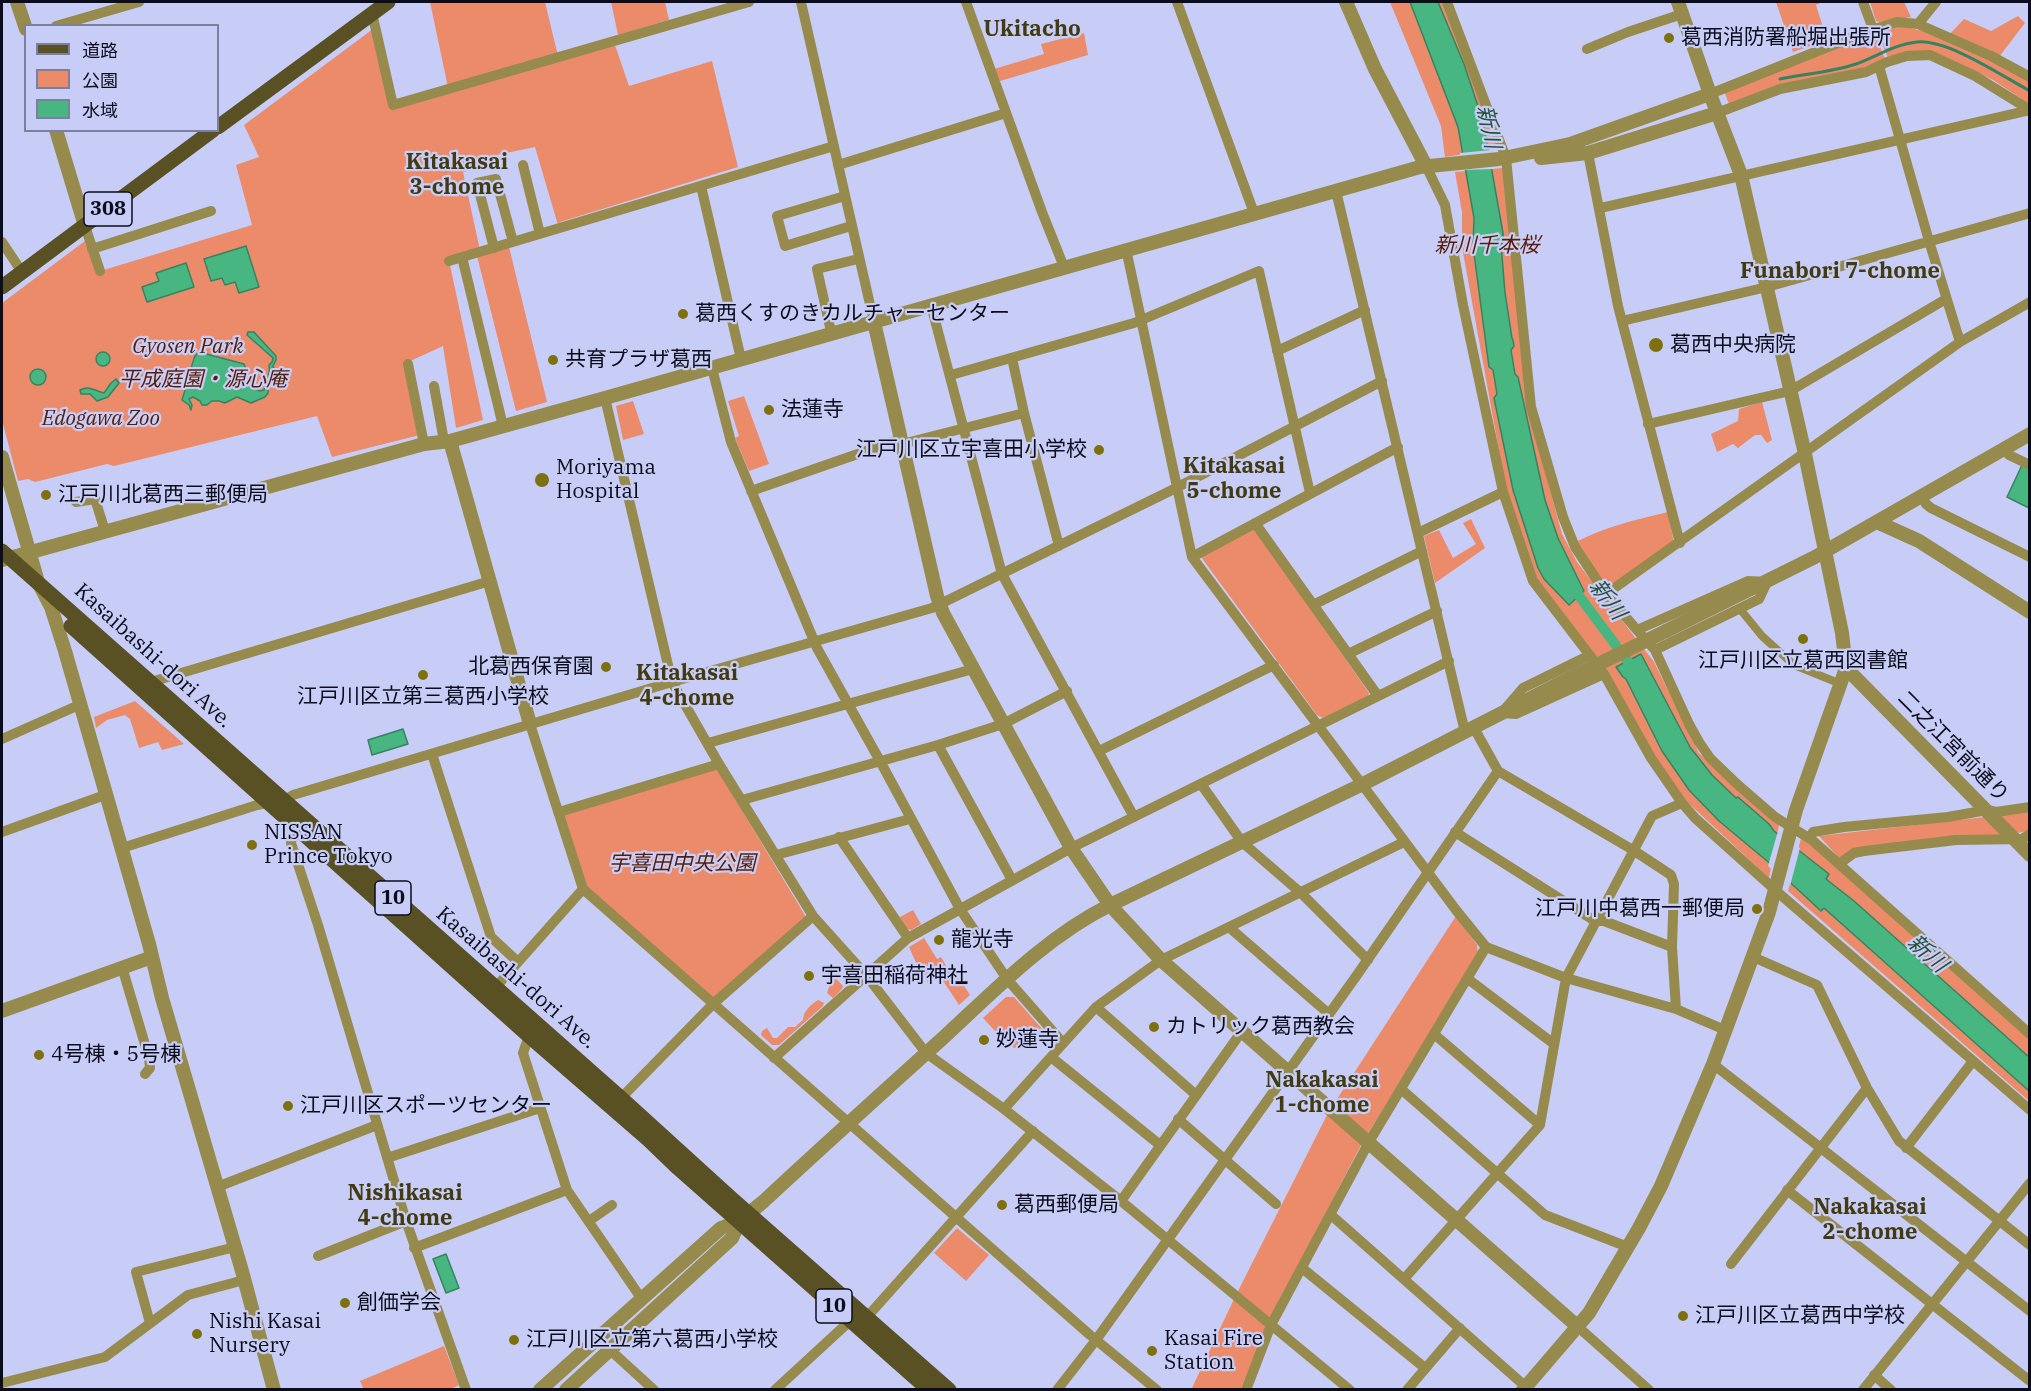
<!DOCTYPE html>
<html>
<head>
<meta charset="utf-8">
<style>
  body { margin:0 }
  #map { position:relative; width:2031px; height:1391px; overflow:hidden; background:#c7cdf7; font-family:"IBM Plex Serif","Noto Sans JP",serif }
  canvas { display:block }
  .frame { position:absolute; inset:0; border:3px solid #0c0d1b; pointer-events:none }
  .legend { position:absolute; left:24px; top:24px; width:195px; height:108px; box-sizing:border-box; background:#c7cdf7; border:2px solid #7c809f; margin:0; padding:8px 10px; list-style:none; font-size:18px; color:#0c0d1b }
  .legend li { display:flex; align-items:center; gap:12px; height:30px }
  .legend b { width:30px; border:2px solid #7c809f }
</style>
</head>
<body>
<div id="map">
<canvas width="2031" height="1391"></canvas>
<div class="frame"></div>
<ul class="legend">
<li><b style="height:8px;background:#595124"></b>道路</li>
<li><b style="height:16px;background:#ec8b6a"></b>公園</li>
<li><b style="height:16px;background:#48b681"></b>水域</li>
</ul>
</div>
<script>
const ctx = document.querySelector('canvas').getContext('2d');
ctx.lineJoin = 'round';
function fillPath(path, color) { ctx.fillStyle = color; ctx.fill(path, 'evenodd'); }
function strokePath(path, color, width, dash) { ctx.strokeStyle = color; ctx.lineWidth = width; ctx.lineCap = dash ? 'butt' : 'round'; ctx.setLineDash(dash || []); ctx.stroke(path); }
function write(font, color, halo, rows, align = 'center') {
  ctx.font = font + ' "IBM Plex Serif","Noto Sans JP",serif'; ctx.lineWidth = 4.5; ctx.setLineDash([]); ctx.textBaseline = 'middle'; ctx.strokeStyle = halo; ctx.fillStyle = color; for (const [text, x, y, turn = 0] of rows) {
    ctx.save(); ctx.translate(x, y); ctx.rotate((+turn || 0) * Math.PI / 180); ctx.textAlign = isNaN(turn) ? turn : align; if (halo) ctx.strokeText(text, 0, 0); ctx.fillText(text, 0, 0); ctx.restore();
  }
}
const green = new Path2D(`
  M430 2H545L559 60 615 45 629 86 712 61 738 167 560 222 558 225 535 147 492 156 494 165 463 172 481 255 509 247 547 402 516 411 477 256 450 265 483 420 456 428 443 346 406 363 420 435 332 457 317 416 114 466 107 464 35 482 28 479 18 481 2 420V303L85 241 97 272 252 225 236 165 259 157 244 125 373 29 392 108 449 92Z
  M611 2H665L669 20 618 35Z
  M1390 2H1446L1490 121 1497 149 1445 157 1441 126Z
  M1776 2H1820V3L1816 5 1827 40 1793 52Z
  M1870 2H1904L1911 17 1879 22 1876 21Z
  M2018 16 2025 23 1999 57 1949 35 1964 19 1991 31Z
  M1896 26C1940 30 1991 59 2029 81V104L1993 80 1932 51H1910L1888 58 1877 31Z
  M1874 32 1885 59 1855 71 1769 89 1729 104 1724 91Z
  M1084 33 1088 55 1000 81 994 69 1044 54 1041 44Z
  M1503 168 1528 408 1562 534 1577 562 1654 662 1699 753 1779 825 1769 878 1684 799 1535 579 1506 489 1462 247V212L1455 172Z
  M744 396 769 464 749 471 735 438 739 436 728 401Z
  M633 401 644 434 623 440 616 406Z
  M1762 402 1772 440 1767 443 1761 435H1755L1738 448 1733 444 1717 452 1711 434 1738 421 1739 409Z
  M1668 512 1674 543 1607 591 1574 543C1604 527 1635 520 1668 512Z
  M1471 519 1485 548 1435 583 1424 536 1439 530 1453 558 1476 544 1463 523Z
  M1252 529 1257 532 1369 693 1368 696 1323 718 1317 715 1201 557Z
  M135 701 184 744 162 750 158 742 139 748 130 719 125 715 107 720 96 728 94 717Z
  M717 769 806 917 713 999 586 886 563 815Z
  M2029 812V831L1840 859 1819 836Z
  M1801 838 1808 839 2029 1038V1101L1788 891Z
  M913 910 921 924 911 930 907 929 900 917Z
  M1456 916 1477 945 1478 955 1361 1145 1270 1321 1241 1389 1191 1390 1234 1299 1328 1113Z
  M924 938 937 959 941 957 949 971 953 969 970 995 959 1005 940 976 928 983 917 965 909 947Z
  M828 970 843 986 842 989 833 998 827 993 831 981 827 978 826 972Z
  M1006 997H1014L1042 1029 1019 1049 1009 1046 983 1018Z
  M818 1000 824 1003 823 1006 779 1045H772L761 1035 762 1031 767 1028 773 1038H777L788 1027H795L803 1020C803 1012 811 1004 818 1000Z
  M957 1228 989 1255 966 1281 934 1253Z
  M444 1346 459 1385 449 1390H364L360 1381Z`);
const water = new Path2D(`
  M1410 2H1438L1464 64 1483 121 1503 233 1504 244H1501L1505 293 1512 338 1513 340 1514 346 1511 350 1515 374 1518 377 1545 500 1558 538 1584 591 1569 605 1544 579 1538 568 1513 490 1494 398 1497 394 1493 370 1489 367 1473 246 1474 218 1458 127Z
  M246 246 259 287 239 293 235 282 225 285 222 278 211 281 204 259Z
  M186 263 194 287 147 302 142 287 159 281 156 273Z
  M248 332H254L276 356V360L273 366 276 374 269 382 268 393 265 397 251 403 237 397 225 403 219 401H212L207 405H202L200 401 193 397 189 399 192 405 191 410 189 405 182 400 186 387 197 382 198 379 191 368 195 356 199 352 244 364 247 372 244 374H238L235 378 256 385V389L260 391 264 390C265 380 271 376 269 365L272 362 273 358 247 335Z
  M96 359a7 7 0 1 1 14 0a7 7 0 1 1-14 0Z
  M30 377a8 8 0 1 1 16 0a8 8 0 1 1-16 0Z
  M116 379 119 383 108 397 97 401 90 394H81L80 390C90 385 95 391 104 393L111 383Z
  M2022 465 2029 468V508L2007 497Z
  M1641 654 1690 747 1712 775 1736 798 1738 797 1769 824 1774 831 1829 874 1826 879 1854 901 2029 1057V1091L1824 908 1821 911 1767 861 1719 821 1689 790 1662 751 1626 679 1623 677 1616 667Z
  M403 729 408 744 372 755 368 740Z
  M446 1254 459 1288 446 1293 433 1259Z`);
const pier = new Path2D(`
  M1491 150 1494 169 1463 170 1460 153Z
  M1778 831 1800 848 1790 886 1768 866Z`);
const stream = new Path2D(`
  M1780 79C1805 74 1832 72 1856 64 1876 57 1895 44 1917 42 1948 39 2002 76 2030 91`);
const canal = new Path2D(`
  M1571 585 1635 671`);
const pedestrian = new Path2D(`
  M1740 609 1762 636 1794 665 1841 684`);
const minor = new Path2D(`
  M801 2 874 322
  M966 2 1042 212 1064 267
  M1177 2 1254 213
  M1447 2 1506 158 1531 407 1563 517 1575 547 1606 594 1637 630
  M1863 2 1873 29
  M372 13 393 105 749 2
  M1918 24 1936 2
  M56 26 139 2
  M1587 49 1628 32 1682 14
  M1879 66 1929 241 1960 342
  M1710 94 1868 31 1897 22 1918 24 1991 56 2030 77
  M1717 113 1780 89 1866 72 1887 62 1907 56 1930 55 1975 76 2030 110
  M1588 153 1618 306 1680 543
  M523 165 540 234
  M838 165 1006 113
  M1426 166 1445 205 1463 305 1503 492 1533 581 1604 674 1651 758 1682 803 1695 818 1782 896 2030 1110
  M701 186 741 359
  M1336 191 1465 732
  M845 196 777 216 785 246 851 226
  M1600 208 2030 110
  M85 226 100 271
  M2 242 22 272
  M494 248 477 183 496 179 513 242
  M92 249 211 211
  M1126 249 1192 557 1456 910 1486 947 1566 978 1676 1009 1725 1030
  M462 257 503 426
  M449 261 834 146
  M931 305 1002 574 1134 817
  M1622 321 1767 287 2030 213
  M830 327 817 269 858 259
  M1277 351 1365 310
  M1012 358 1024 413 1059 546
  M408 364 424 444
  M712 368 731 442 817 648 880 761 960 909 1007 979 1063 1043
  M951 375 1134 323 1259 271 1310 493
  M434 386 444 441
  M605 398 672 682 719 764 813 916 866 975 926 1053 1004 1109 1121 1201 1350 1390
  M1648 424 1790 391 1946 299
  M902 444 1024 413
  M2005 448 2009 455 2030 465
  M751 491 901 439
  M1922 496 1926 504 1931 508 2030 557
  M76 502 95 499 105 531
  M1255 523 1378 696
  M1418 533 1503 492
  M1192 557 1398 447
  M1748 581 1767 582 1759 599 1655 650 1637 630Z
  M1606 594 1960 342 2030 302
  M1313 605 1422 551
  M1655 650 1689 724 1699 742 1710 758 1737 784 1775 817 1812 840 2030 1034
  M1348 654 1437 611
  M151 682 490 581
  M1504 710 1523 688 1590 655
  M1502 713 1516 714 1604 674
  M530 724 583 889 1090 1335 1157 1390
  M1474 728 1498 771 1633 850 1671 875 1674 884 1672 947 1676 1009
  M2 739 79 705
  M708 743 973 669
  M938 745 1012 880
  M1099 751 1274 665
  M432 754 491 937 518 962
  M1201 784 1242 842 1301 893 1368 960
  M742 800 938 745 1003 724 1067 691
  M559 812 719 764
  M303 824 292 837 291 843 318 925 406 1221 466 1390
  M2 832 105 795
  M1455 832 1595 921H1604L1672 947
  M839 837 908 938
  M1810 837 1813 832 1844 827 1948 817 1987 810 1996 812 2030 807
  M122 848 257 805 284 800 293 795 672 682 932 608 1176 488 1382 381
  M776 855 910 819
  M1839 864 1854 853 1864 851 1956 840 2022 839 2030 834
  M1230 928 1329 1014
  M1753 957 1817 985 1867 1088 1899 1141 2030 1245
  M122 967 149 1058 150 1068 145 1074
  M1468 979 1554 1044
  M495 988 583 889
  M1096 1007 1196 1095
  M1434 1034 1540 1125
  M529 1036 523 1053 567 1190 641 1298
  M1051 1057 1160 1145
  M774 1058 908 938 1071 848 1449 661
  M1713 1064 2030 1311
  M1401 1089 1545 1215 1628 1247
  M621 1098 713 1004 813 916
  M1004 1109 1096 1007 1161 960 1404 842
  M1178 1119 1276 1204
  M1906 1148 1973 1061
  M387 1158 540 1108
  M217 1187 377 1125
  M1787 1190 2030 1381
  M1121 1201 1242 1031
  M1331 1215 1525 1386
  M589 1221 612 1205
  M414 1248 567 1190
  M318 1256 406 1221
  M1731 1264 1867 1088
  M1302 1268 1425 1368
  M1404 1279 1540 1125 1566 978 1652 816 1682 803
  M867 1317 1033 1131
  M150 1323 136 1272 235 1247
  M1577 1326 1649 1390
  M597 1338 654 1390
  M1874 1375 1891 1390
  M2 1383 105 1357 188 1295 244 1280
  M775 1390 851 1320
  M1057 1390 1096 1340 1357 975 1498 771
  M1246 1390 1271 1325 1369 1142 1486 947
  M1407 1390 1460 1328
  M1863 1390 2030 1183`);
const tertiary = new Path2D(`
  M17 2 26 29
  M1346 2 1375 69 1426 166
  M56 130 85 226
  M1541 158 1588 153 1717 113
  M874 322 937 596 943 613 1071 848 1110 905 1161 960 1577 1326
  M450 441 530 724
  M2 457 38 582 51 607 65 651 149 944 162 998 242 1271 274 1390
  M1877 522 1919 541 2030 612
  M2 560 424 444 450 441 605 398 1420 167 1499 159 1570 144 1710 94
  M1666 631 1815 557 2030 434
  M1846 668 2030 855
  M2 1011 152 957
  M540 1390 721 1228 740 1221 764 1201C823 1146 883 1092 943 1038 995 990 1046 937 1110 905L1363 784 1576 675
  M566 1390 732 1238 740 1221
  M1523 1390 1589 1313 1639 1228 1661 1186 1713 1064 1769 912 1796 810 1846 668 1842 633 1805 454 1741 175 1710 94 1678 2`);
const primary = new Path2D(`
  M218 127 388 2
  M2 287 213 130
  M2 551 621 1098 732 1199 949 1390
  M71 626 529 1036 649 1140 678 1168 929 1390`);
const tertiaryBridge = new Path2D(`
  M1576 675 1666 631`);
const markers = [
  [1669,38,6,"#7f700f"],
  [683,314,6,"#7f700f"],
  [1656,345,8,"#7f700f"],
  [553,360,6,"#7f700f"],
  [769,410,6,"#7f700f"],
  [1099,450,6,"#7f700f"],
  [542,480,8,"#7f700f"],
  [46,495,6,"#7f700f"],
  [1803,639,6,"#7f700f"],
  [606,667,6,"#7f700f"],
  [423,675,6,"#7f700f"],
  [252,845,6,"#7f700f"],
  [1757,909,6,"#7f700f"],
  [939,940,6,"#7f700f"],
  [809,976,6,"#7f700f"],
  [1154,1027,6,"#7f700f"],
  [984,1040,6,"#7f700f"],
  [39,1055,6,"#7f700f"],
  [288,1106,6,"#7f700f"],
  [1002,1205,6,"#7f700f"],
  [345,1303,6,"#7f700f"],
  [1683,1316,6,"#7f700f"],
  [197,1334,6,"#7f700f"],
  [514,1340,6,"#7f700f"],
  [1152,1351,6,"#7f700f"]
];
const shields = [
  [108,209,48],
  [393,898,36],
  [834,1306,36]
];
const shieldNames = [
  ["308",108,209],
  ["10",393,898],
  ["10",834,1306]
];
const poiNames = [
  ["葛西消防署船堀出張所",1681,38],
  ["葛西くすのきカルチャーセンター",695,314],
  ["葛西中央病院",1670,345],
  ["共育プラザ葛西",565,360],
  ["法蓮寺",781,410],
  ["江戸川区立宇喜田小学校",1087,450,"right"],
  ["Moriyama",556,468],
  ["Hospital",556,492],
  ["江戸川北葛西三郵便局",58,495],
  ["江戸川区立葛西図書館",1803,661,"center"],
  ["北葛西保育園",594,667,"right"],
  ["江戸川区立第三葛西小学校",423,697,"center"],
  ["NISSAN",264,833],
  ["Prince Tokyo",264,857],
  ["江戸川中葛西一郵便局",1745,909,"right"],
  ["龍光寺",951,940],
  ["宇喜田稲荷神社",821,976],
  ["カトリック葛西教会",1166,1027],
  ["妙蓮寺",996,1040],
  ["4号棟・5号棟",51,1055],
  ["江戸川区スポーツセンター",300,1106],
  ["葛西郵便局",1014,1205],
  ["創価学会",357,1303],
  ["江戸川区立葛西中学校",1695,1316],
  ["Nishi Kasai",209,1322],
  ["Nursery",209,1346],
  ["Kasai Fire",1164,1339],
  ["Station",1164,1363],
  ["江戸川区立第六葛西小学校",526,1340]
];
const parkNames = [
  ["新川千本桜",1487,246],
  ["Gyosen Park",188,347],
  ["平成庭園・源心庵",203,380],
  ["Edogawa Zoo",101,419],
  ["宇喜田中央公園",682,864]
];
const streetNames = [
  ["Kasaibashi-dori Ave.",153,656,42],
  ["二之江宮前通り",1953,747,45],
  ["Kasaibashi-dori Ave.",516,978,41]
];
const neighbourhoodNames = [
  ["Ukitacho",1032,30],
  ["Kitakasai",457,163],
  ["3-chome",457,188],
  ["Funabori 7-chome",1840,272],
  ["Kitakasai",1234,467],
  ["5-chome",1234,492],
  ["Kitakasai",687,674],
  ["4-chome",687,699],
  ["Nakakasai",1322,1081],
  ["1-chome",1322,1106],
  ["Nishikasai",405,1194],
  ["4-chome",405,1219],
  ["Nakakasai",1870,1208],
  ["2-chome",1870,1233]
];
const waterNames = [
  ["新川",1488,127,78],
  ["新川",1607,600,53],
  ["新川",1927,954,42]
];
fillPath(green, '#ec8b6a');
fillPath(water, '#48b681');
strokePath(water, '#368362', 1.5);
fillPath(pier, '#c7cdf7');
strokePath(stream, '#368362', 3);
strokePath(canal, '#48b681', 10);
strokePath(pedestrian, '#968b4c', 8);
strokePath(minor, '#968b4c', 10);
strokePath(tertiary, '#968b4c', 14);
strokePath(primary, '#595124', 15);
strokePath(tertiaryBridge, '#968b4c', 14);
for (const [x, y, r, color] of markers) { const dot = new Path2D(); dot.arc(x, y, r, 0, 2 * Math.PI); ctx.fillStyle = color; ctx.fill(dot); strokePath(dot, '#c7cdf7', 2); }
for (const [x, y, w] of shields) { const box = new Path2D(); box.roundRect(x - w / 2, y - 17, w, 34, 4.5); ctx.fillStyle = '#c7cdf7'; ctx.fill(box); strokePath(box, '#0c0d1b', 1.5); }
write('bold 20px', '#0c0d1b', null, shieldNames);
write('21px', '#0c0d1b', '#c7cdf7', poiNames, 'left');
write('italic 21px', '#581c04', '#c7cdf7', parkNames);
write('21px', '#0c0d1b', '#c7cdf7', streetNames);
write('bold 22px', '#423b11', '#c7cdf7', neighbourhoodNames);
write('italic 22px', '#27533c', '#c7cdf7', waterNames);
</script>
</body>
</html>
